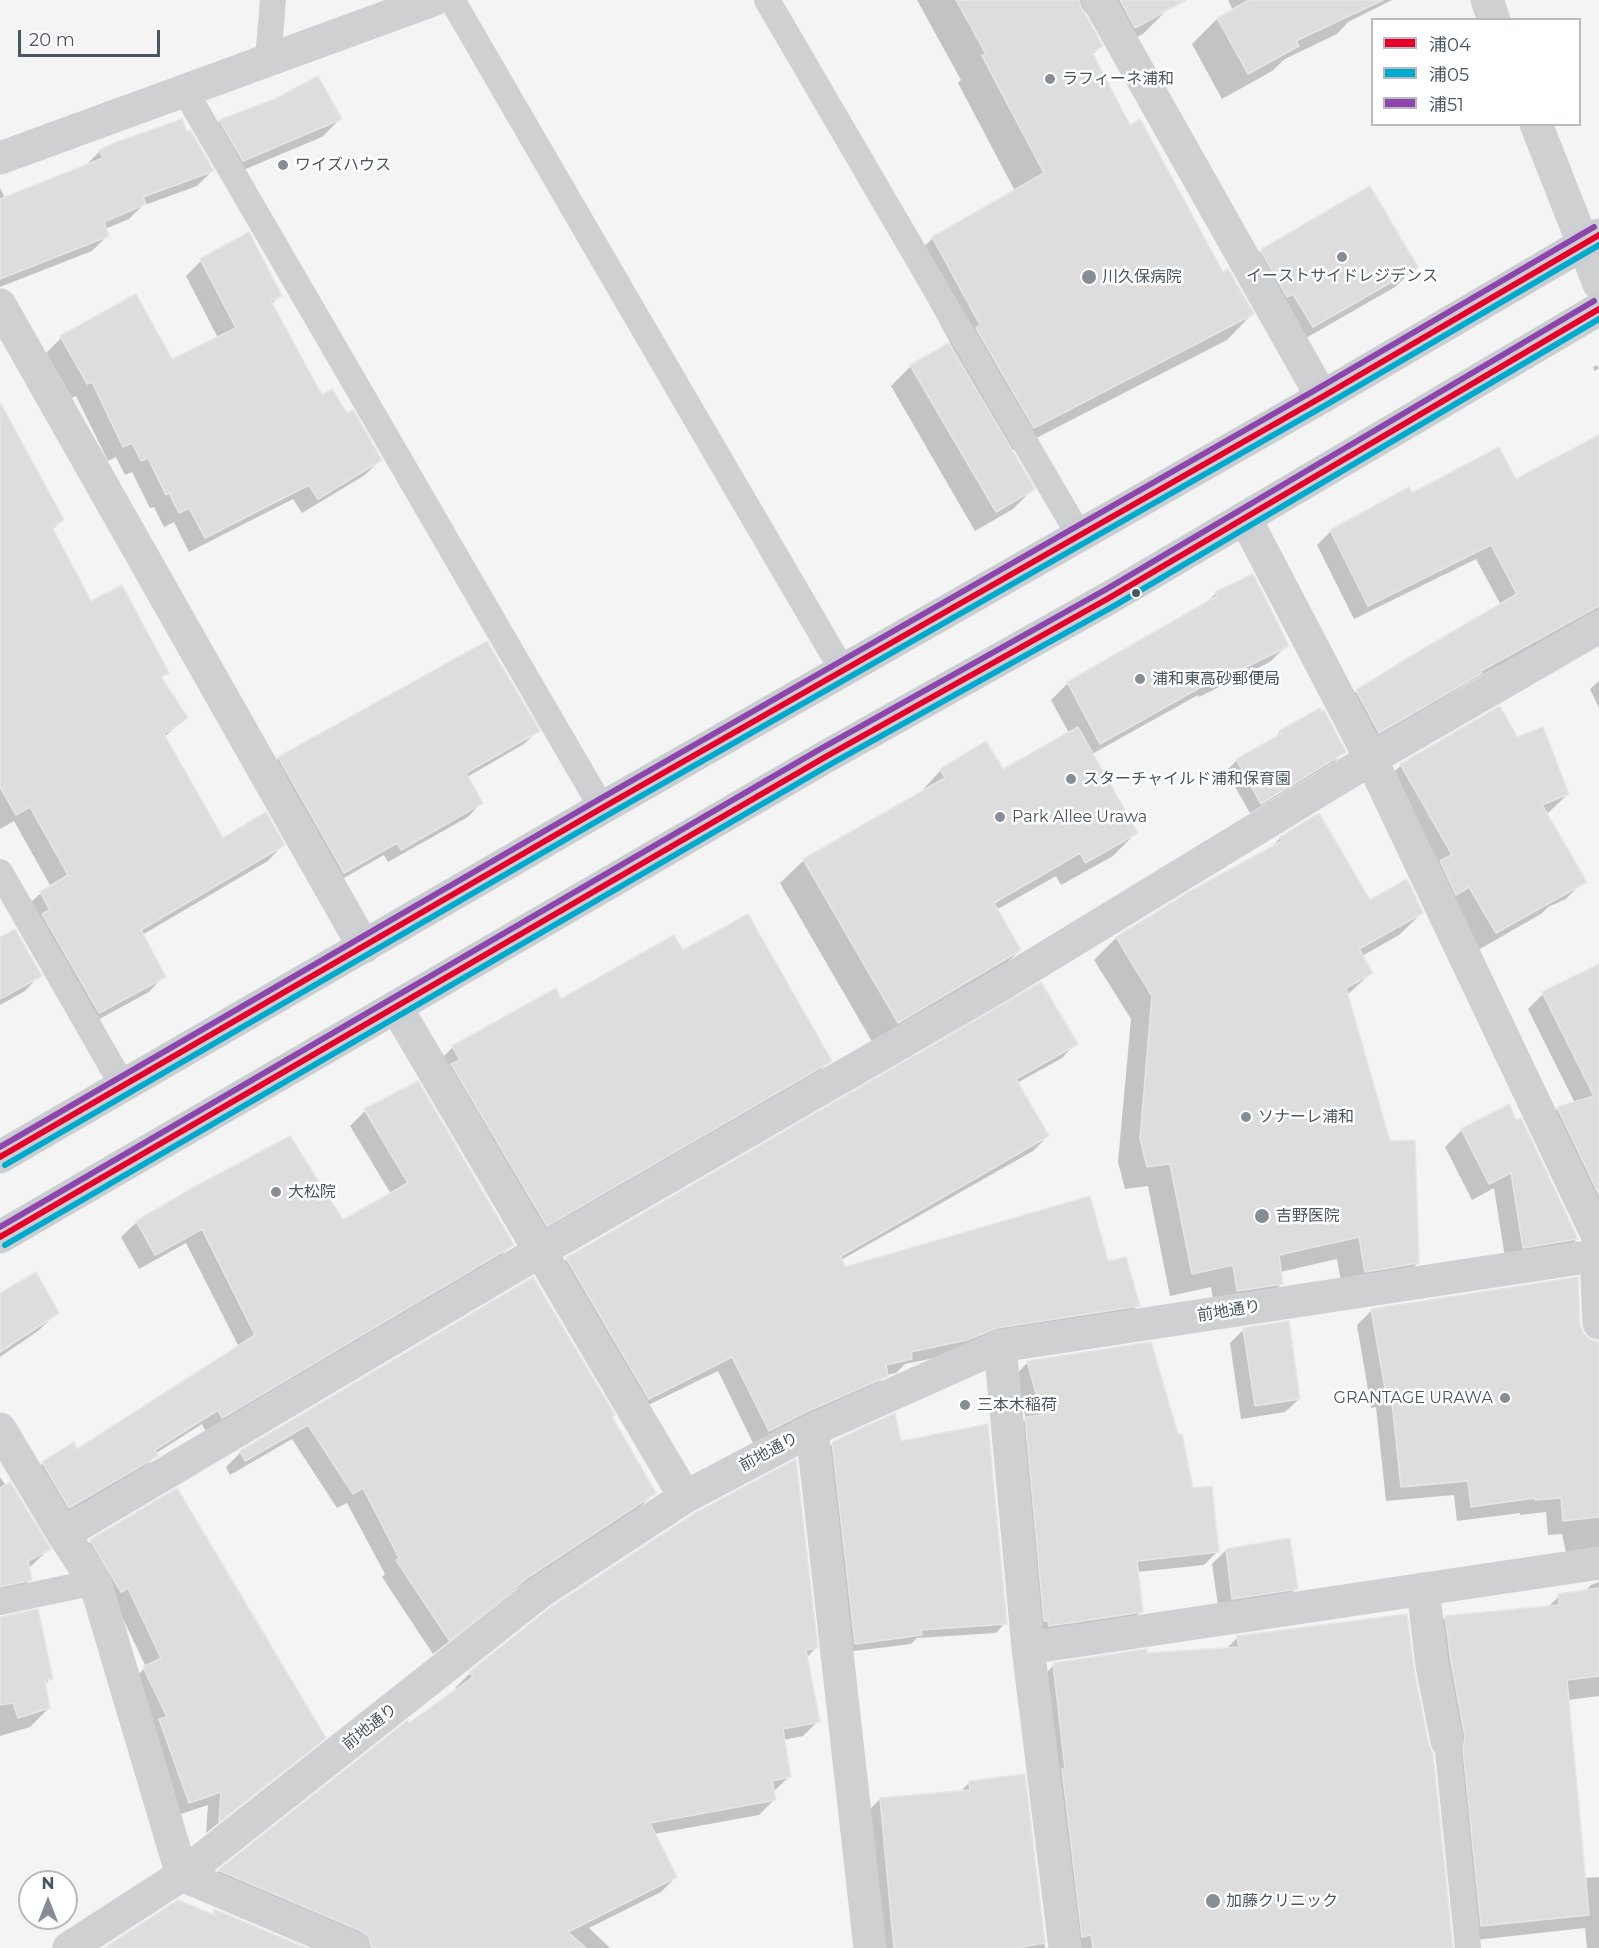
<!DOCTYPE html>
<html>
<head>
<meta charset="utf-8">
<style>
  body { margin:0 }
  #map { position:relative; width:1599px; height:1948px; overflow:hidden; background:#f4f4f4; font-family:Montserrat,"Noto Sans JP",sans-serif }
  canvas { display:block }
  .legend { position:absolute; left:1371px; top:18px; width:210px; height:108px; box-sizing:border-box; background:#fff; border:2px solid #b7bbc0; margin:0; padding:8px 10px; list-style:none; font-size:18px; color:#4a5661 }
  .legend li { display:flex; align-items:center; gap:12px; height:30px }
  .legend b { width:30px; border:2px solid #b7bbc0 }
  .north { position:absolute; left:18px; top:1870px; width:60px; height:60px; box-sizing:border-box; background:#fff; border:2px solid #b7bbc0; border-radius:50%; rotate:0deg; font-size:16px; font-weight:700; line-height:24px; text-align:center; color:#4a5661 }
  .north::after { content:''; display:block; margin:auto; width:21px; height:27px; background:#868d94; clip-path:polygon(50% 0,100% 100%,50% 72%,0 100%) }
  .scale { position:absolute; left:18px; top:30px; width:142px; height:27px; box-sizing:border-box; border:3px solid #4a5661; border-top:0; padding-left:8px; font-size:18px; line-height:21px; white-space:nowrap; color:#4a5661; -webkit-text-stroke:4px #fff; paint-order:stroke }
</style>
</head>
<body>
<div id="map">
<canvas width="1599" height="1948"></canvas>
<ul class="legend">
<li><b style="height:8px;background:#e4002b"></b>浦04</li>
<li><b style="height:8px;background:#00a9ce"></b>浦05</li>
<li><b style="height:8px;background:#8e44ad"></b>浦51</li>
</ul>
<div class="north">N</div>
<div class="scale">20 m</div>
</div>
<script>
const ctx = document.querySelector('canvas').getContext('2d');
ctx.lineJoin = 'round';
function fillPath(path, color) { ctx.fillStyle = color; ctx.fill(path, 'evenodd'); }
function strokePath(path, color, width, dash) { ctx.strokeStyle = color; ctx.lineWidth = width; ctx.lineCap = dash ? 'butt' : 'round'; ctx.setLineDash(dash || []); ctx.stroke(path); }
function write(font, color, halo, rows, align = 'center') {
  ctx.font = font + ' Montserrat,"Noto Sans JP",sans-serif'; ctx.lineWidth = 5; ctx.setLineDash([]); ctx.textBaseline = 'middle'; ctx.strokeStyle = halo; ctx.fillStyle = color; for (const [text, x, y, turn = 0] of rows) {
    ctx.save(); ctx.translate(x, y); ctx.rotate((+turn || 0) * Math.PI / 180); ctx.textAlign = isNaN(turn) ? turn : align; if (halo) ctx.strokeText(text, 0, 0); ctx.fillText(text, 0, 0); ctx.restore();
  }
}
const shadow = new Path2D(`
  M917 0H1156L1168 9 1143 34 1110 52 1089 16 1080 6 1101 46 1092 55 1130 127 1222 274 1252 314 1227 340 1011 451 1033 489 1013 509 975 531 891 386 911 366 951 344 907 263 933 238 1015 191 958 83 961 80Z
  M1228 0H1392L1348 22 1337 34 1285 59 1272 71 1222 99 1192 44 1217 19 1233 10Z
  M340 119 322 137 224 178 202 139 220 121Z
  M186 133 212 171 197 186 142 206 129 219 105 229 108 235 92 251 0 287V188L5 198 84 167 100 151Z
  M248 234 280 296 271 304 322 397 380 460 365 475 302 513 293 499 189 552 174 522 164 527 154 507 150 508 132 472 125 475 116 457 108 461 76 396 72 398 46 353 61 338 172 361 218 338 186 276 201 261Z
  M1261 251 1416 267 1395 287 1292 346 1241 272Z
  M0 420 62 520 52 530 91 603 167 673 161 679 186 718 164 737 222 840 283 845 268 861 142 935 164 976 149 992 83 1028 25 908 41 893 51 887 14 821 0 829Z
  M1599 437V610L1470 682 1364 746 1343 706 1357 691 1501 605 1476 559 1354 619 1317 545 1331 531 1412 495 1515 481Z
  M1216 593 1287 645 1270 662 1199 697 1198 695 1092 754 1137 832 1113 856 1061 885 1056 876 996 910 1020 950 996 974 874 1045 780 883 804 860 918 795 941 770 1002 771 1069 733 1051 700 1068 683 1205 604Z
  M1599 681V708L1590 689Z
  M1322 714 1344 752 1334 762 1250 813 1226 771 1237 760 1273 740 1280 732Z
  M538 731 524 744 467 777 481 803 468 817 388 862 384 855 330 886 265 771 279 758Z
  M1401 765 1568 794 1549 812 1545 814 1584 881 1566 899 1548 907 1541 914 1478 950 1383 783Z
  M1318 815 1369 902 1422 913 1399 935 1362 956 1371 973 1346 996 1418 1263 1395 1285 1343 1293 1337 1259 1280 1272 1281 1284 1259 1306 1215 1313 1211 1287 1170 1296 1148 1186 1125 1189 1118 1162 1131 1019 1094 960 1116 938 1193 892 1269 850 1280 838Z
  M0 939 40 975 25 991 0 1005Z
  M682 953 830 1060 815 1076 531 1240 437 1063 453 1047 561 1001Z
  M1599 965V1241L1543 1123 1558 1108 1575 1103 1528 1009 1543 994Z
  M1076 1043 1062 1058 1017 1083 1048 1136 1033 1151 841 1260 845 1268 1107 1263 1138 1305 1124 1320 905 1364 896 1373 886 1375 872 1390 754 1445 718 1371 634 1412 552 1274 567 1259Z
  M417 1083 512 1244 497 1260 206 1432 202 1424 155 1454 156 1456 141 1471 54 1522 28 1479 43 1463 73 1444 77 1451 239 1347 186 1243 139 1269 121 1237 137 1222H342L391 1194 350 1126 365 1111Z
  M1508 1106 1577 1239 1560 1256 1506 1264 1494 1188 1472 1200 1445 1147 1462 1130Z
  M533 1279 654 1493 639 1508 513 1591 433 1654 382 1577 385 1574 347 1503 337 1508 292 1439 230 1475 226 1467 241 1452Z
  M0 1295 58 1312 38 1331 0 1357Z
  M1372 1310 1579 1324 1582 1333 1589 1341 1599 1343V1567L1568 1561 1562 1534 1548 1535 1546 1512 1520 1515V1513L1457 1521 1454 1495 1386 1501 1376 1407 1371 1408 1357 1325Z
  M1244 1329 1299 1399 1285 1412 1241 1419 1230 1343Z
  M1028 1362 1218 1551 1204 1565 1137 1572 1141 1611 1128 1625 1036 1638 1013 1432 1026 1419 1015 1376Z
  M833 1443H899L1005 1623 996 1633 917 1638 911 1644 846 1652 824 1452Z
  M0 1477 49 1549 28 1569 31 1579 11 1599 0 1602Z
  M91 1541 324 1737 310 1751 206 1833 208 1805 175 1816 130 1682 146 1667 114 1600 78 1554Z
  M1226 1550 1296 1588 1282 1602 1219 1612 1212 1564Z
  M1599 1582V1696L1568 1700 1585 1878 1599 1877V1948H1587L1585 1928 1466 1941 1431 1632 1446 1617 1547 1608 1559 1596 1584 1592 1591 1585Z
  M0 1617 51 1678 45 1684 49 1708 30 1727 0 1736Z
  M1238 1637 1451 1948H1064L1036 1683 1054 1665 1226 1649Z
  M816 1648 806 1658 818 1721 803 1736 783 1740 790 1776 773 1792 774 1800 759 1815 654 1834 676 1877 661 1892 589 1928 610 1948H350L205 1885 219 1871 407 1723 408 1725 457 1690 455 1688 470 1673Z
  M1023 1776 1045 1948H877L862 1817 880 1799 960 1792 969 1783Z`);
const building = new Path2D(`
  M956 0H1079L1082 9 1103 46 1092 52 1130 125 1140 119 1223 272 1228 269 1254 314 1034 428 976 328 980 325 932 237 1044 173 982 56 986 54Z
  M1120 0H1186L1135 28Z
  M1249 0H1383L1296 41 1299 46 1248 74 1217 18Z
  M318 76 342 119 243 161 219 120 275 99Z
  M182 119 187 132 190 130 214 171 143 197 146 204 104 222 109 236 0 279V199L103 158 99 150 117 142Z
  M1370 186 1418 267 1313 327 1293 294 1287 297 1260 250Z
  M249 232 282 296 271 301 322 395 332 389 347 413 353 410 382 460 318 499 309 485 205 538 189 508 179 513 169 493 166 495 148 458 141 461 132 443 123 447 92 382 87 384 60 336 136 294 172 359 236 328 200 259Z
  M949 343 1035 489 996 512 910 365Z
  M0 402 64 520 52 527 91 601 122 585 169 673 161 677 188 718 164 734 223 838 266 812 285 845 141 930 166 977 99 1013 42 914 50 910 40 892 68 875 30 807 16 815 0 787Z
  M1599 435V606L1481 671 1482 673 1379 733 1356 690 1411 656 1517 594 1491 545 1368 606 1330 530 1409 487 1412 493 1499 447 1516 479Z
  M1253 574 1289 646 1216 682 1215 679 1100 744 1067 682 1217 596 1215 592Z
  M487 641 540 731 466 773 483 803 401 850 397 843 344 873 278 757Z
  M1500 706 1517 737 1543 727 1569 794 1542 805 1587 882 1496 933 1469 887 1456 895 1440 861 1452 855 1400 764Z
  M1320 708 1322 712 1324 710 1346 752 1261 804 1236 759 1281 734 1279 731Z
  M1078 727 1138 833 1085 863 1080 853 994 903 1021 950 898 1023 803 859 945 778 940 769 986 741 1003 769Z
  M1319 813 1370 900 1407 879 1423 913 1359 949 1373 973 1346 988 1390 1141 1415 1140 1419 1263 1365 1272 1359 1237 1279 1255 1283 1284 1237 1291 1233 1265 1192 1274 1170 1164 1147 1167 1140 1139 1152 996 1116 937 1192 890 1282 841 1280 837Z
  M748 914 832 1061 547 1226 451 1064 460 1060 452 1046 556 988 561 999 674 935 683 950Z
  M15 929 42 976 0 999V937Z
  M1599 964V1195L1557 1107 1594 1096 1542 992Z
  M1041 982 1078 1044 1016 1079 1049 1136 841 1256 845 1267 1090 1196 1108 1261 1126 1257 1140 1306 997 1328 967 1340 911 1352 912 1359 886 1365 888 1376 804 1413 769 1431 732 1357 649 1399 566 1258Z
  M418 1081 514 1245 222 1418 218 1410 155 1450 158 1456 69 1508 42 1462 74 1442 77 1449 255 1335 202 1229 155 1255 136 1221 196 1186 290 1136 343 1220 408 1183 364 1109Z
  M1509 1104 1516 1120 1521 1118 1578 1239 1523 1248 1511 1173 1489 1184 1461 1129Z
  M36 1272 59 1313 0 1352V1293Z
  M533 1277 615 1415 612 1417 656 1493 530 1576 449 1640 396 1560 399 1558 363 1488 353 1494 308 1425 245 1461 240 1451Z
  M1578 1277 1580 1324 1583 1333 1590 1339 1599 1342V1517L1563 1521 1561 1498 1535 1500V1498L1471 1507 1468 1481 1401 1487 1391 1393 1386 1394 1371 1309Z
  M1289 1321 1300 1399 1255 1406 1243 1328Z
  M1151 1342 1178 1434H1182L1193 1488 1212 1486 1219 1552 1137 1561 1143 1612 1049 1626 1048 1621H1044L1025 1417 1042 1415 1027 1361Z
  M895 1413 901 1441 988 1424 1007 1624 921 1630 922 1635 855 1644 832 1442Z
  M796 1459 818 1648 806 1650 820 1722 783 1729 791 1777 772 1781 776 1800 650 1823 677 1877 568 1932 586 1948H372L369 1937 361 1931 218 1870 408 1720 409 1723 473 1677 469 1672 551 1607 695 1513Z
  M10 1482 51 1549 28 1561 32 1580 0 1587V1488Z
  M177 1488 326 1738 219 1822 221 1792 189 1803 159 1719 167 1717 143 1667 161 1658 128 1588 121 1592 90 1540Z
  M1290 1538 1298 1589 1232 1599 1226 1549Z
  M1599 1588V1676L1567 1680 1589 1915 1481 1926 1463 1750 1465 1737 1451 1662 1445 1616 1559 1605 1558 1594Z
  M38 1609 53 1679 45 1680 50 1708 18 1718 13 1703 0 1705V1617Z
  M1407 1614 1414 1669 1429 1745 1433 1754 1453 1948H1093L1091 1935 1082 1937 1062 1769H1065L1053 1663 1147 1649V1653L1239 1647 1237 1636Z
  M1025 1774 1045 1943 1016 1948H894L880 1798 970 1790 969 1781Z
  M178 1900 214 1915V1909L306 1948H104Z`);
const path = new Path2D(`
  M1594 369 1599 366`);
const service = new Path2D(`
  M452 0 843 671
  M767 0 1079 535
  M268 60 273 0
  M185 91 602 808
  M0 872 123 1086
  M0 1602 95 1582
  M1447 1741 1468 1948`);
const pedestrian = new Path2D(`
  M1596 1255 1599 1323
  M1423 1589 1432 1665 1447 1741`);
const minor = new Path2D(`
  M1098 0 1322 397
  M0 158 433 0
  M0 305 364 947
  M1245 518 1371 759 1599 1239
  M396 1007 685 1497
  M1000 1346 1028 1648 1065 1948
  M0 1429 63 1534 95 1582 182 1875 354 1948
  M812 1430 870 1948
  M63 1534 542 1250 999 986 1371 759 1599 627
  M1028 1648 1599 1563
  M69 1948 182 1875 540 1592 685 1497 812 1430 1000 1346 1599 1255`);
const tertiary = new Path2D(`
  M1487 0 1494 20
  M1536 124 1599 284`);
const primary = new Path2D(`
  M0 1157 602 808 1322 397 1599 235
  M0 1237 827 756 1109 598 1599 309`);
const bus1 = new Path2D(`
  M0 1157 602 808 1322 397 1599 235
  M0 1237 827 756 1109 598 1599 309`);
const bus2 = new Path2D(`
  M5 1165 606 816 1326 405 1599 245
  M5 1245 831 764 1114 606 1599 319`);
const bus3 = new Path2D(`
  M0 1147 598 800 1317 389 1594 227
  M0 1227 822 748 1105 590 1594 301`);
const markers = [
  [1050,79,6,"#868d94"],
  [283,165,6,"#868d94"],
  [1342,257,6,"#868d94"],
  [1089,277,8,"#868d94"],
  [1136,593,5,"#4a5661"],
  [1140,679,6,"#868d94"],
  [1071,779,6,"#868d94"],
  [1000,817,6,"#868d94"],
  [1246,1117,6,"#868d94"],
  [276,1192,6,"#868d94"],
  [1262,1216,8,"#868d94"],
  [1505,1398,6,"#868d94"],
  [965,1405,6,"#868d94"],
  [1213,1901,8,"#868d94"]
];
const poiNames = [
  ["ラフィーネ浦和",1062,79],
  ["ワイズハウス",295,165],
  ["イーストサイドレジデンス",1342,276,"center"],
  ["川久保病院",1102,277],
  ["浦和東高砂郵便局",1152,679],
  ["スターチャイルド浦和保育園",1083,779],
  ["Park Allee Urawa",1012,817],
  ["ソナーレ浦和",1258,1117],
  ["大松院",288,1192],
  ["吉野医院",1276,1216],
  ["GRANTAGE URAWA",1493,1398,"right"],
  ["三本木稲荷",977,1405],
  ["加藤クリニック",1226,1901]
];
const streetNames = [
  ["前地通り",1229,1311,-9],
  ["前地通り",769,1452,-28],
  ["前地通り",370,1727,-38]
];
fillPath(shadow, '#0003');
fillPath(building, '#ddddde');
strokePath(building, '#e5e6e7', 1.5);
strokePath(path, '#bcc7c4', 4, [4.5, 3]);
strokePath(service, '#ced0d2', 26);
strokePath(pedestrian, '#ced0d2', 33);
strokePath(minor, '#ced0d2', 33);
strokePath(tertiary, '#ced0d2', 33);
strokePath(primary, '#caced1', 33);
strokePath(bus1, '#e4002b', 6);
strokePath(bus2, '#00a9ce', 6);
strokePath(bus3, '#8e44ad', 6);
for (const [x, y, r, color] of markers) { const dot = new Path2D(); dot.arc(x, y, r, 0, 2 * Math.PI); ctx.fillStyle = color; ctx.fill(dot); strokePath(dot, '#fff', 2); }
write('16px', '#4a5661', '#fff', poiNames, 'left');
write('16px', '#4a5661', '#fff', streetNames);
</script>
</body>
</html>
